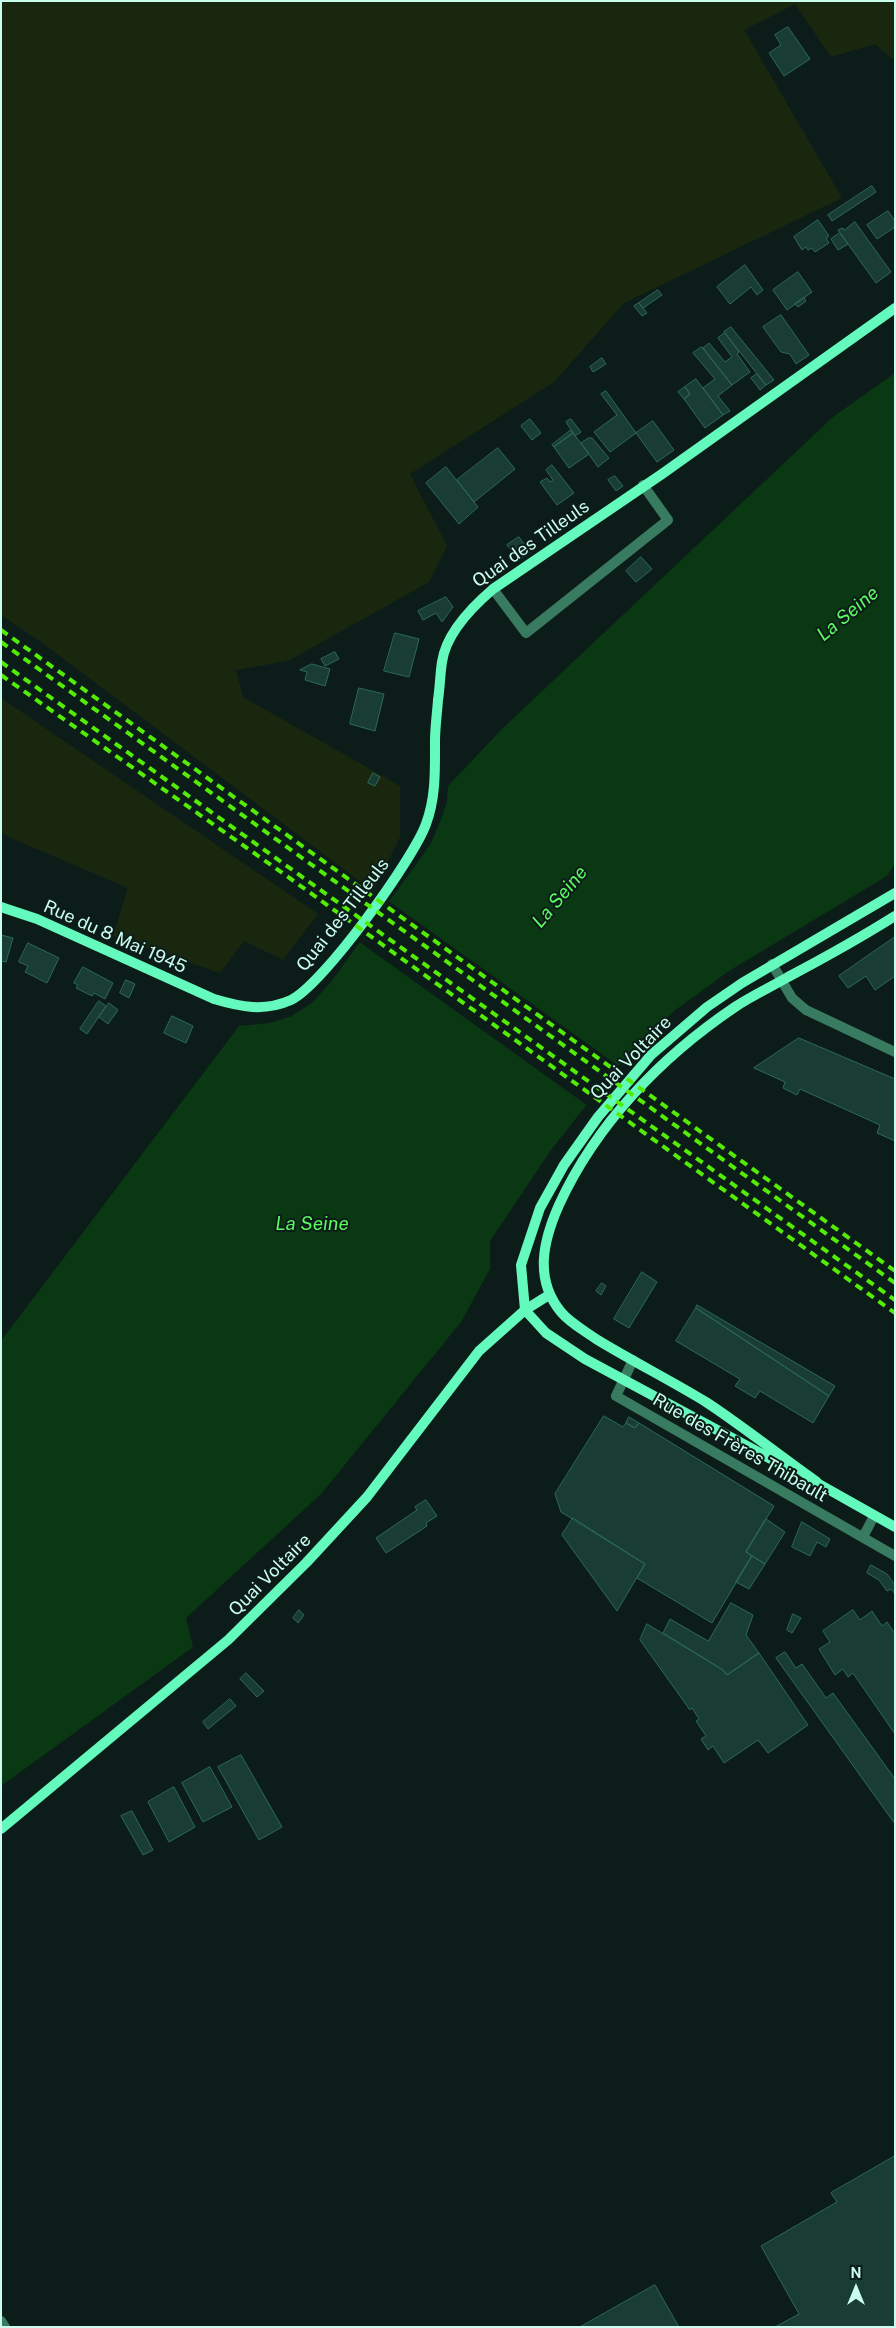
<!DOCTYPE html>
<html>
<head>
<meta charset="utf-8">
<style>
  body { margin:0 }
  #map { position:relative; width:896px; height:2328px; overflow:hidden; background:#0c1d19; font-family:"Public Sans",sans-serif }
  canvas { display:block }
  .frame { position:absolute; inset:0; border:2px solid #cafded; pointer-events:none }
  .north { position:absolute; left:831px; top:2263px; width:50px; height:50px; -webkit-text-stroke:4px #0c1d19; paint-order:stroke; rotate:0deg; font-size:14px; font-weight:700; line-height:20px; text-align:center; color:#cafded }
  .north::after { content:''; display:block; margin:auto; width:18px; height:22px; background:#cafded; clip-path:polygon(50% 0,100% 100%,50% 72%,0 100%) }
</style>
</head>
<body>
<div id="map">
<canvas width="896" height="2328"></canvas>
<div class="frame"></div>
<div class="north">N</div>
</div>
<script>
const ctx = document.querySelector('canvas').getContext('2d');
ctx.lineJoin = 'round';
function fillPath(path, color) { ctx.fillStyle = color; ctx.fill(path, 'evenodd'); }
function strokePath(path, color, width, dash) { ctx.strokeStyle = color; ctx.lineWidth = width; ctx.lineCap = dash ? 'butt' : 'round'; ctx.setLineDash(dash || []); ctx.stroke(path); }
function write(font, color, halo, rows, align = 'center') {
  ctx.font = font + ' "Public Sans",sans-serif'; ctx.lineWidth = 4; ctx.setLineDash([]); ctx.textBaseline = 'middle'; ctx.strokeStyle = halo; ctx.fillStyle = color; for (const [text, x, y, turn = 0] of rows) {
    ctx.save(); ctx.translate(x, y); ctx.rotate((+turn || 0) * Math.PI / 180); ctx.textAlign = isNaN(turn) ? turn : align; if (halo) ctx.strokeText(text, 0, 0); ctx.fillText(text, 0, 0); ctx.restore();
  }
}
const green = new Path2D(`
  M1 1H895V61L875 44 831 57 795 4 744 30 842 198 624 303 554 382 410 474 447 546 429 582 288 661 236 670 243 697 400 786V837L373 891 41 642 1 615Z
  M1 698 318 914 283 960 244 941 220 973 113 936 128 888 11 838 1 832Z`);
const water = new Path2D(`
  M895 373V863L887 876 729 971 674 1011 614 1070 551 1150 490 1241V1269L461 1322 321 1494 186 1618 193 1647 1 1786V1341L239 1026 270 1023 292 1016 312 1003 331 982 430 845 440 822 447 802 448 786 503 728 833 417Z`);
const pier = new Path2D(`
  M387 900 620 1067 588 1106 358 941Z`);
const building = new Path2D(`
  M788 27 810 59 784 76 769 53 781 45 775 35Z
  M872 186 876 192 832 221 828 215Z
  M888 211 895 221V227L877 239 867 225Z
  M818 220 829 236 826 238 829 243 815 252 812 248 808 250 806 247 802 250 794 237Z
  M855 222 891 272 876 283 838 230 843 228 844 230Z
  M840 233 848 244 838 250 831 239Z
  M745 265 763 290 757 295 751 287 730 304 717 287Z
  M798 272 812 292 787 310 773 290Z
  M658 290 662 295 643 308 639 303Z
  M804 298 806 301 798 307 795 304Z
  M639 303 647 313 642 316 634 306Z
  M781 315 809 355 796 364 790 354 781 352 763 327Z
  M731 327 774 380 766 385 724 332Z
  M725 333 739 352 737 354 750 372 732 385 703 348 709 343 725 362 732 357 718 338Z
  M702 347 732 385 718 396 730 411 723 415 703 388 715 379 693 353Z
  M602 358 606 364 593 372 590 367Z
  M757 374 766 385 760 390 751 378Z
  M696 379 723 415 705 428 684 399 690 394 685 387Z
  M685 387 690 394 684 399 678 392Z
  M606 391 636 433 610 452 594 432 617 415 601 394Z
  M530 419 541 433 532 440 521 426Z
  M571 419 581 432 575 436 566 422Z
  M653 421 674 450 657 462 636 433Z
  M571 430 573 433 554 447 552 445Z
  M573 433 589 454 569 468 554 447Z
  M589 438H592L609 458 598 467 581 443Z
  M498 448 515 469 474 502 457 480Z
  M552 465 574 493 557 505 540 482 547 478 550 482 553 480 546 470Z
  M446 467 478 507 459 524 426 483Z
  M615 476 623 486 616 491 608 480Z
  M519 537 530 552 519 560 507 545Z
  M641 557 652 569 636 582 626 571Z
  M446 597 453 607 442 622 436 613 423 620 418 611Z
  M395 633 419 639 409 677 384 671Z
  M335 652 339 659 325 666 321 659Z
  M312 664 330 669 325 686 305 680 307 672 300 670Z
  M359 688 384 694 375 731 350 724Z
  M373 773 380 777 375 786 368 783Z
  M1 935 13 938 6 962 1 961Z
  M895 937V976L875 990 866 976 848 988 839 976Z
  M28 943 59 958 47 983 25 972 28 966 19 962Z
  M83 967 113 983 105 999 94 993 92 996 76 988 78 985 74 983Z
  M126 980 135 984 129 998 120 993Z
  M99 1001 106 1006 87 1034 80 1029Z
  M109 1003 118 1010 108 1024 99 1017Z
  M172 1016 193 1026 186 1043 164 1033Z
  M799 1038 895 1079V1141L877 1133 880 1125 800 1089 797 1095 783 1088 785 1082 754 1068Z
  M642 1272 657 1282 629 1328 614 1319Z
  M602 1283 606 1286 601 1295 596 1291Z
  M697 1305 835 1386 829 1396 696 1308Z
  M696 1308 829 1396 813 1423 760 1391 755 1398 735 1386 740 1379 676 1341Z
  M604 1416 623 1427 626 1423 635 1428 639 1423 774 1506 746 1552 752 1556 712 1623 637 1578 645 1564 561 1512 555 1494Z
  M629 1417 639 1423 635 1428 626 1423Z
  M426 1500 437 1516 426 1523 427 1526 386 1553 376 1538 417 1510 415 1507Z
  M573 1518 645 1564 617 1611 562 1535Z
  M766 1519 785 1532 765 1564 746 1552Z
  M802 1522 830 1539 826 1547 817 1542 810 1556 792 1547Z
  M752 1556 765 1564 749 1589 736 1582Z
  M871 1565 887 1574 895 1585V1594L891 1589 887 1591 879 1580 867 1573Z
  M731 1603 753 1615 746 1635 759 1653 727 1675 723 1670 663 1633 670 1619 708 1641Z
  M299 1610 304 1615 298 1623 293 1618Z
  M853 1610 860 1620 872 1611 882 1626 887 1622 895 1634V1734L853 1673 848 1677 843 1669 835 1675 819 1649 830 1642 823 1631Z
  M793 1614 801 1618 792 1633 787 1630Z
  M647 1624 723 1670 727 1675 759 1653 808 1725 768 1753 758 1740 724 1763 713 1746 708 1750 701 1739 706 1736 696 1721 699 1719 692 1708 690 1710 640 1640Z
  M785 1652 796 1668 802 1664 826 1698 833 1693 895 1779V1824L776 1658Z
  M246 1673 264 1691 257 1697 240 1679Z
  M230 1699 236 1706 208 1729 203 1722Z
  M241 1755 282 1827 259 1840 218 1767Z
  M210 1767 232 1807 203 1822 182 1783Z
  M174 1787 195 1827 169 1842 148 1802Z
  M132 1811 153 1850 143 1855 121 1816Z
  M895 2156V2327H775L799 2314 761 2246 837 2202 831 2193Z
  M655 2285 679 2327H580Z`);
const street = new Path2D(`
  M493 589 526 633 668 520 643 485
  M772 964 792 998 806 1010 895 1052
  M633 1360 616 1396 895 1556
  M863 1537 874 1516
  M1 2321 5 2327`);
const secondary = new Path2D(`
  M1 907 37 919 214 999C241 1007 264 1012 291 1000 323 985 414 858 426 824 436 797 435 770 435 741 435 728 437 714 438 700 440 687 440 675 442 662 446 633 472 607 493 589L662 474 895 308
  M525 1310 521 1265 540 1208 564 1165 598 1117 651 1055 707 1007 742 983 895 893
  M525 1310 546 1333 585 1359 786 1467
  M810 1479 895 1527
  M817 1482C780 1456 744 1427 706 1402 670 1380 632 1361 596 1339 585 1331 570 1323 561 1312 534 1279 543 1241 559 1205 596 1124 661 1057 735 1007 751 996 771 987 788 977 824 958 860 938 895 916
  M1 1829 228 1640 306 1563 367 1497 479 1351 525 1310 549 1295`);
const rail = new Path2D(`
  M1 630 895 1271
  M1 642 895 1283
  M1 662 895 1300
  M1 675 291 879 895 1313`);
const streetNames = [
  ["Quai des Tilleuls",531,544,-35],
  ["Quai des Tilleuls",343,915,-52],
  ["Rue du 8 Mai 1945",115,937,24],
  ["Quai Voltaire",631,1058,-46],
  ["Rue des Frères Thibault",740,1448,30],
  ["Quai Voltaire",270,1575,-45]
];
const waterNames = [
  ["La Seine",848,614,-40],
  ["La Seine",560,897,-50],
  ["La Seine",312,1224]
];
fillPath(green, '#1a270f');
fillPath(water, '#0a3813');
fillPath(pier, '#0c1d19');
fillPath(building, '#193d35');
strokePath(building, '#2c695a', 1);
strokePath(street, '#387b60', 10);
strokePath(secondary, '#64fabd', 10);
strokePath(rail, '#53ec07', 4, [8, 6]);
write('18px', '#cafded', '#0c1d19', streetNames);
write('italic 19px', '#5bfa60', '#0c1d19', waterNames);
</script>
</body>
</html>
